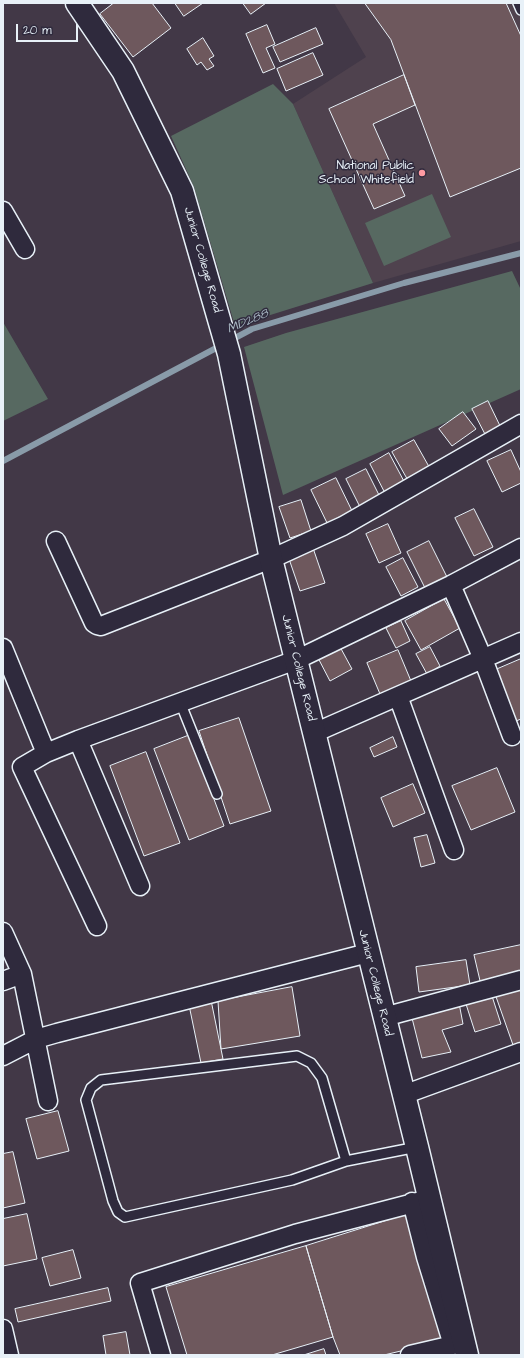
<!DOCTYPE html>
<html>
<head>
<meta charset="utf-8">
<style>
  body { margin:0 }
  #map { position:relative; width:524px; height:1358px; overflow:hidden; background:#423847; font-family:"Architects Daughter",sans-serif }
  canvas { display:block }
  .frame { position:absolute; inset:0; border:4px solid #e8f1f8; pointer-events:none }
  .scale { position:absolute; left:16px; top:24px; width:62px; height:18px; box-sizing:border-box; border:2px solid #e8f1f8; border-top:0; padding-left:5px; font-size:12px; line-height:14px; white-space:nowrap; color:#e8f1f8; -webkit-text-stroke:3px #2f2a3d; paint-order:stroke }
</style>
</head>
<body>
<div id="map">
<canvas width="524" height="1358"></canvas>
<div class="frame"></div>
<div class="scale">20 m</div>
</div>
<script>
const ctx = document.querySelector('canvas').getContext('2d');
ctx.lineJoin = 'round';
function fillPath(path, color) { ctx.fillStyle = color; ctx.fill(path, 'evenodd'); }
function strokePath(path, color, width, dash) { ctx.strokeStyle = color; ctx.lineWidth = width; ctx.lineCap = dash ? 'butt' : 'round'; ctx.setLineDash(dash || []); ctx.stroke(path); }
function write(font, color, halo, rows, align = 'center') {
  ctx.font = font + ' "Architects Daughter",sans-serif'; ctx.lineWidth = 3; ctx.setLineDash([]); ctx.textBaseline = 'middle'; ctx.strokeStyle = halo; ctx.fillStyle = color; for (const [text, x, y, turn = 0] of rows) {
    ctx.save(); ctx.translate(x, y); ctx.rotate((+turn || 0) * Math.PI / 180); ctx.textAlign = isNaN(turn) ? turn : align; if (halo) ctx.strokeText(text, 0, 0); ctx.fillText(text, 0, 0); ctx.restore();
  }
}
const built = new Path2D(`
  M334 3H521V241L373 283 293 104 366 57Z`);
const green = new Path2D(`
  M273 84 293 104 373 283 235 326 194 187 171 136Z
  M432 194 451 237 384 266 365 223Z
  M512 271 521 290V389L283 495 244 347 286 333Z
  M3 322 48 399 3 421Z`);
const stream = new Path2D(`
  M3 461 252 329 404 283 521 253`);
const building = new Path2D(`
  M114 3H152L171 28 133 57 100 14Z
  M175 3H203L184 16Z
  M243 3H266L251 14Z
  M365 3H506L521 36V168L450 197 391 40Z
  M267 25 275 44 266 48 275 68 263 73 246 34Z
  M316 28 323 44 280 62 273 47Z
  M203 38 214 56 209 59 214 66 207 70 201 62 197 65 187 49Z
  M313 53 323 75 286 91 277 69Z
  M404 75 415 105 373 124 405 196 374 209 329 109Z
  M488 401 503 432 488 440 472 409Z
  M463 412 476 429 452 446 439 429Z
  M414 440 432 472 410 484 392 452Z
  M511 450 521 472V483L502 492 487 461Z
  M389 453 407 487 387 497 370 464Z
  M366 469 382 501 362 511 346 479Z
  M336 478 355 517 330 529 311 490Z
  M301 500 311 531 290 538 279 507Z
  M474 509 493 547 474 556 455 518Z
  M388 524 401 553 379 563 366 534Z
  M429 541 447 577 425 588 407 552Z
  M312 545 325 583 300 591 287 553Z
  M403 558 418 587 401 596 386 567Z
  M444 599 460 628 421 650 405 621Z
  M401 621 410 641 396 648 386 628Z
  M339 645 352 669 330 681 317 656Z
  M430 647 440 666 427 674 416 654Z
  M398 650 411 681 380 694 367 663Z
  M521 659V719L516 721 493 671Z
  M239 718 271 811 230 824 199 731Z
  M190 735 224 826 189 840 154 749Z
  M393 737 397 747 374 757 370 748Z
  M146 752 180 843 144 856 110 766Z
  M497 768 515 812 471 830 452 786Z
  M413 784 425 813 393 827 381 798Z
  M427 835 435 863 421 867 414 838Z
  M521 945V977L481 985 474 955Z
  M466 960 470 985 419 992 416 967Z
  M521 982V1042L513 1045 494 991Z
  M292 987 300 1036 221 1049 218 1001Z
  M491 993 501 1024 475 1032 465 1001Z
  M211 1000 223 1059 201 1063 189 1005Z
  M459 1003 463 1024 442 1030 451 1052 422 1058 411 1014Z
  M58 1111 69 1151 37 1159 26 1119Z
  M13 1152 25 1203 3 1208V1154Z
  M411 1213 443 1341 384 1355H340L333 1337 306 1246Z
  M27 1214 37 1259 3 1266V1219Z
  M306 1246 333 1337 272 1355H187L166 1287Z
  M73 1250 81 1278 50 1286 42 1258Z
  M108 1288 111 1301 18 1322 15 1309Z
  M126 1332 130 1355H106L103 1336Z
  M324 1349 326 1355H304Z`);
const lane = new Path2D(`
  M518 3 521 10
  M180 702 217 794
  M346 1161 322 1078 311 1063 297 1056 101 1080 91 1088 86 1100 113 1201 118 1212 125 1217 292 1180 346 1161 417 1147`);
const street = new Path2D(`
  M3 211 25 249
  M56 541 94 623 97 625 101 626 271 559 343 526 521 424
  M451 585 483 659 512 736
  M3 648 46 753
  M398 696 454 850
  M314 733 521 642
  M78 740 140 886
  M97 926 22 767 46 753 78 740 296 660 451 585 521 548
  M3 932 22 974 48 1101
  M3 981 22 974
  M384 1017 521 980
  M3 1056 36 1039 57 1033 368 953
  M403 1095 521 1052
  M3 1329 9 1355
  M161 1355 140 1283 295 1234 429 1199
  M410 1355 453 1345 426 1257 412 1202`);
const secondary = new Path2D(`
  M77 3 123 71 182 191 229 354 271 559 417 1147 467 1355`);
const markers = [
  [422,173,4,"#ff9aa2"]
];
const poiNames = [
  ["National Public",414,166],
  ["School Whitefield",414,180]
];
const streetNames = [
  ["Junior College Road",202,260,74],
  ["Junior College Road",298,668,76],
  ["Junior College Road",375,983,76]
];
const waterNames = [
  ["MD288",248,322,-23]
];
fillPath(built, '#4f424e');
fillPath(green, '#576961');
strokePath(stream, '#899ba9', 6);
fillPath(building, '#6e585d');
strokePath(building, '#e8f1f8', 1);
strokePath(lane, '#e8f1f8', 12);
strokePath(street, '#e8f1f8', 21);
strokePath(secondary, '#e8f1f8', 25);
strokePath(lane, '#2f2a3d', 9);
strokePath(street, '#2f2a3d', 18);
strokePath(secondary, '#2f2a3d', 22);
for (const [x, y, r, color] of markers) { const dot = new Path2D(); dot.arc(x, y, r, 0, 2 * Math.PI); ctx.fillStyle = color; ctx.fill(dot); strokePath(dot, '#2f2a3d', 1.5); }
write('12px', '#e8f1f8', '#2f2a3d', poiNames, 'right');
write('12px', '#e8f1f8', '#2f2a3d', streetNames);
write('italic 13px', '#a8b7c3', '#2f2a3d', waterNames);
</script>
</body>
</html>
